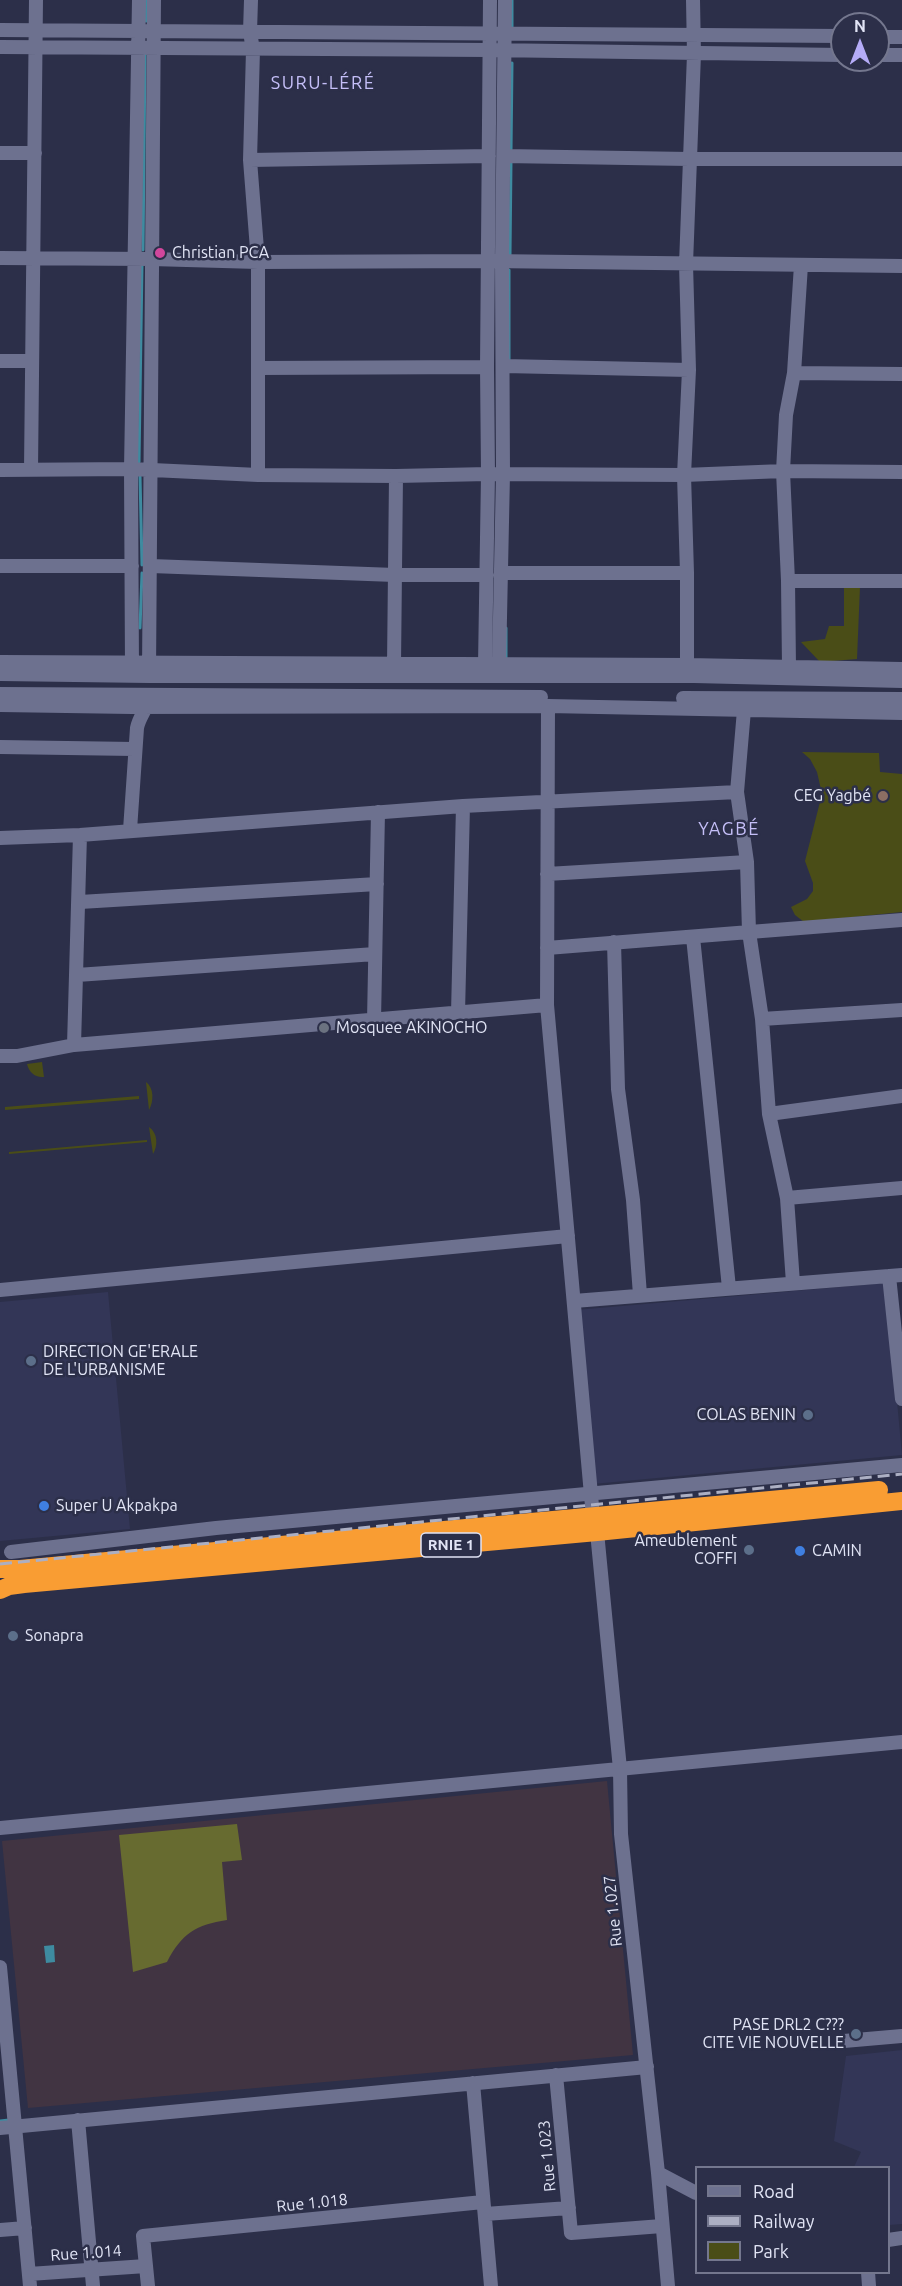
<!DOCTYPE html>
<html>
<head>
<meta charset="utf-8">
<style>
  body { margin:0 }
  #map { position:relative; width:902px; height:2286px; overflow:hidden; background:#2c2f49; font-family:Ubuntu,sans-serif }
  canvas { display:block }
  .legend { position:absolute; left:695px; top:2166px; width:195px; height:108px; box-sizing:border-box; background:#2c2f49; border:2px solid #74778e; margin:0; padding:8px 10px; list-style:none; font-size:18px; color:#e1e4f5 }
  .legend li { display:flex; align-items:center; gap:12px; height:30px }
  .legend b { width:30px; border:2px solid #74778e }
  .north { position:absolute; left:830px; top:12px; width:60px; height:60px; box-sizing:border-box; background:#2c2f49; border:2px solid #74778e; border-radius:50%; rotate:0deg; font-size:16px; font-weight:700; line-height:24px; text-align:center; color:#e1e4f5 }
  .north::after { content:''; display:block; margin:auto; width:21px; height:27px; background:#b5acf8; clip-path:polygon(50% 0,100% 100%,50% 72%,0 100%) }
</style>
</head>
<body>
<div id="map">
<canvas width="902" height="2286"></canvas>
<ul class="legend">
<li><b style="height:8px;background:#6d718f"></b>Road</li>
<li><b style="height:8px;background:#acafc3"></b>Railway</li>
<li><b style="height:16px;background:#4a4d17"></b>Park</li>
</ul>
<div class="north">N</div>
</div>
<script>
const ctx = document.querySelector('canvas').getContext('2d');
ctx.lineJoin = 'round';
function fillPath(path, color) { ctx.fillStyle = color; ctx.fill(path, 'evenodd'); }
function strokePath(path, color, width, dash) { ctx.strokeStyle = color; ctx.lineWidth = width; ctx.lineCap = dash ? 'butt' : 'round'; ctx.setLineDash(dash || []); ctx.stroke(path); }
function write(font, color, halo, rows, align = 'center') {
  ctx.font = font + ' Ubuntu,sans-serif'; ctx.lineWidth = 5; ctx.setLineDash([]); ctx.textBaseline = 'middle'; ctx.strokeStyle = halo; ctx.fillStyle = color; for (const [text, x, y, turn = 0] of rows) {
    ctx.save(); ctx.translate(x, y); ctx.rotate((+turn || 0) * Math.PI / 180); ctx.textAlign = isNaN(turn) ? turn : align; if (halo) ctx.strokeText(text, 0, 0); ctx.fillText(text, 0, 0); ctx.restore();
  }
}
const built = new Path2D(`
  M886 1283 902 1455 593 1484 576 1310Z
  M108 1292 130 1529 0 1541V1302Z
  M902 2050V2224L889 2225 888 2168 854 2167 861 2152 834 2141 846 2056Z`);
const industrial = new Path2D(`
  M607 1781 633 2055 28 2108 2 1841Z`);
const green = new Path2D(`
  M844 587H860L857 659 820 662 801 642 825 639 829 626H844Z
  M802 752 879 753 880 772 902 774V912L804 922 795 915 791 907 807 899 813 891V883L805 861 822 794 817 772 810 759Z
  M42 1062 44 1077C35 1078 29 1072 27 1064Z
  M146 1082C154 1088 154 1101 149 1110Z
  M139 1096V1099L5 1110V1107Z
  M149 1127C158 1133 158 1146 153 1154Z
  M147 1140V1142L9 1154V1152Z`);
const forest = new Path2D(`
  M237 1824 242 1860 222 1862 227 1920C196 1925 182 1933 167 1962L133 1972 119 1835Z`);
const water = new Path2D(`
  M54 1945 55 1962 46 1963 44 1946Z`);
const stream = new Path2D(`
  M146 0V21
  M512 27V0
  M511 151 512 63
  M143 250 145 54
  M510 255 511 161
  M509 361V270
  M139 462 142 265
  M140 476 142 565
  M140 628 142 573
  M506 661V628
  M0 2121 9 2120`);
const minor = new Path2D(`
  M251 0 250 32 253 50 250 160 258 262V475
  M0 30 842 36
  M878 37H902
  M0 47 489 50 842 55
  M878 55H902
  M0 153H35
  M504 156 689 159H902
  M250 160 489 156
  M0 258 151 259 258 262 489 261 902 266
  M0 361H32
  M504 366 689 370
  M258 368 487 367
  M794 373 902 374
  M0 470 131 469 258 475 396 476 488 474 684 475 783 471 902 472
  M31 470 36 0
  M0 566H132
  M151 566 395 575H487
  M502 573H687
  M788 581H902
  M0 662 687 665 902 669
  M394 665 396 476
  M485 665 488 474 487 367 490 0
  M499 665 503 474 502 262 505 0
  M687 665V573L684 475 689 370 686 264 694 54 693 0
  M789 667 788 581 783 471 786 415 794 373 801 265
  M132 670 131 469 139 0
  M149 672 154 0
  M0 674 149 676H694L902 681
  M0 694 541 697
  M683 698 902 699
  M0 705 132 707 548 706 902 713
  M548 706 547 1005 593 1517
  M744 710 737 792 747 862 749 932 762 1019 769 1114 787 1198 793 1283
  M0 747 134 749
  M130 830 137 728C139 717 146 711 148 700
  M0 838 80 835 463 806 737 792
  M547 874 747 862
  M80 902 377 884
  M693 937 729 1288
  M614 942 618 1089 633 1200 640 1295
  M547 948 902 920
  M77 975 375 954
  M458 1013 463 806
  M762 1019 902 1010
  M374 1021 378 812
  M74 1045 80 835
  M0 1056H17L74 1045 547 1005
  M769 1114 902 1096
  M787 1198 902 1188
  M889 1276 902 1399
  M0 1290 568 1236
  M574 1301 902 1275
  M597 1532 620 1769 621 1834 658 2173 668 2286
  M11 1552 216 1528 902 1465
  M0 1828 902 1742
  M0 1967 30 2286
  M844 2041 902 2036
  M556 2075 571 2233 662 2226
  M473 2083 491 2286
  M78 2120 93 2286
  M0 2128 647 2067
  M658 2173 696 2193
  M485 2214 569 2208
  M0 2230 25 2228
  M888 2240 902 2238
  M868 2272 869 2286
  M29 2274 146 2266
  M148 2286 143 2236 483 2202`);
const highway = new Path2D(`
  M0 1569H20L879 1490
  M0 1590 9 1586 24 1584 597 1532 902 1501`);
const rail = new Path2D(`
  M0 1564 902 1474`);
const markers = [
  [160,253,6,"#d1479c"],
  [883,796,6,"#8d6e63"],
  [324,1028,6,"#6b7280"],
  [31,1361,6,"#5c6f8a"],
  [808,1415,6,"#5c6f8a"],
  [44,1506,6,"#3f7fe0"],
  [749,1550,6,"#5c6f8a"],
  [800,1551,6,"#3f7fe0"],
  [13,1636,6,"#5c6f8a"],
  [856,2034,6,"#5c6f8a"]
];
const shields = [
  [451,1545,60]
];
const shieldNames = [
  ["RNIE 1",451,1545]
];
const poiNames = [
  ["Christian PCA",172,253],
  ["CEG Yagbé",871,796,"right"],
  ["Mosquee AKINOCHO",336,1028],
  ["DIRECTION GE'ERALE",43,1352],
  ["DE L'URBANISME",43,1370],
  ["COLAS BENIN",796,1415,"right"],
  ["Super U Akpakpa",56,1506],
  ["Ameublement",737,1541,"right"],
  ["COFFI",737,1559,"right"],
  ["CAMIN",812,1551],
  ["Sonapra",25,1636],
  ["PASE DRL2 C???",844,2025,"right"],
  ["CITE VIE NOUVELLE",844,2043,"right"]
];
const streetNames = [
  ["Rue 1.027",613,1911,-96],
  ["Rue 1.023",547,2156,-95],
  ["Rue 1.018",312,2203,-6],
  ["Rue 1.014",86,2253,-4]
];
const neighbourhoodNames = [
  ["SURU-LÉRÉ",323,83],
  ["YAGBÉ",729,829]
];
fillPath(built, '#333657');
fillPath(industrial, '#413442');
fillPath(green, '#4a4d17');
fillPath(forest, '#676b30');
fillPath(water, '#3e8ba0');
strokePath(stream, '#3e8ba0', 3);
strokePath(minor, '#6d718f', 14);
strokePath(highway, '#f99d33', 18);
strokePath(rail, '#acafc3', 3, [12, 6]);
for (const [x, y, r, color] of markers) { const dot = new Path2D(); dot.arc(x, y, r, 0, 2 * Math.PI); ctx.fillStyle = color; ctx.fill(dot); strokePath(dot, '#2c2f49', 2); }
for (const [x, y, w] of shields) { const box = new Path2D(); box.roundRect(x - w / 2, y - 12, w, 24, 4.5); ctx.fillStyle = '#2c2f49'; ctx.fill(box); strokePath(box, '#e1e4f5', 1.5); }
write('bold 15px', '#e1e4f5', null, shieldNames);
write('16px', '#e1e4f5', '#2c2f49', poiNames, 'left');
write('16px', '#e1e4f5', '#2c2f49', streetNames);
ctx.letterSpacing = '1.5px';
write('18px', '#c5bff8', '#2c2f49', neighbourhoodNames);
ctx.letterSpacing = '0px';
</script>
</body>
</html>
